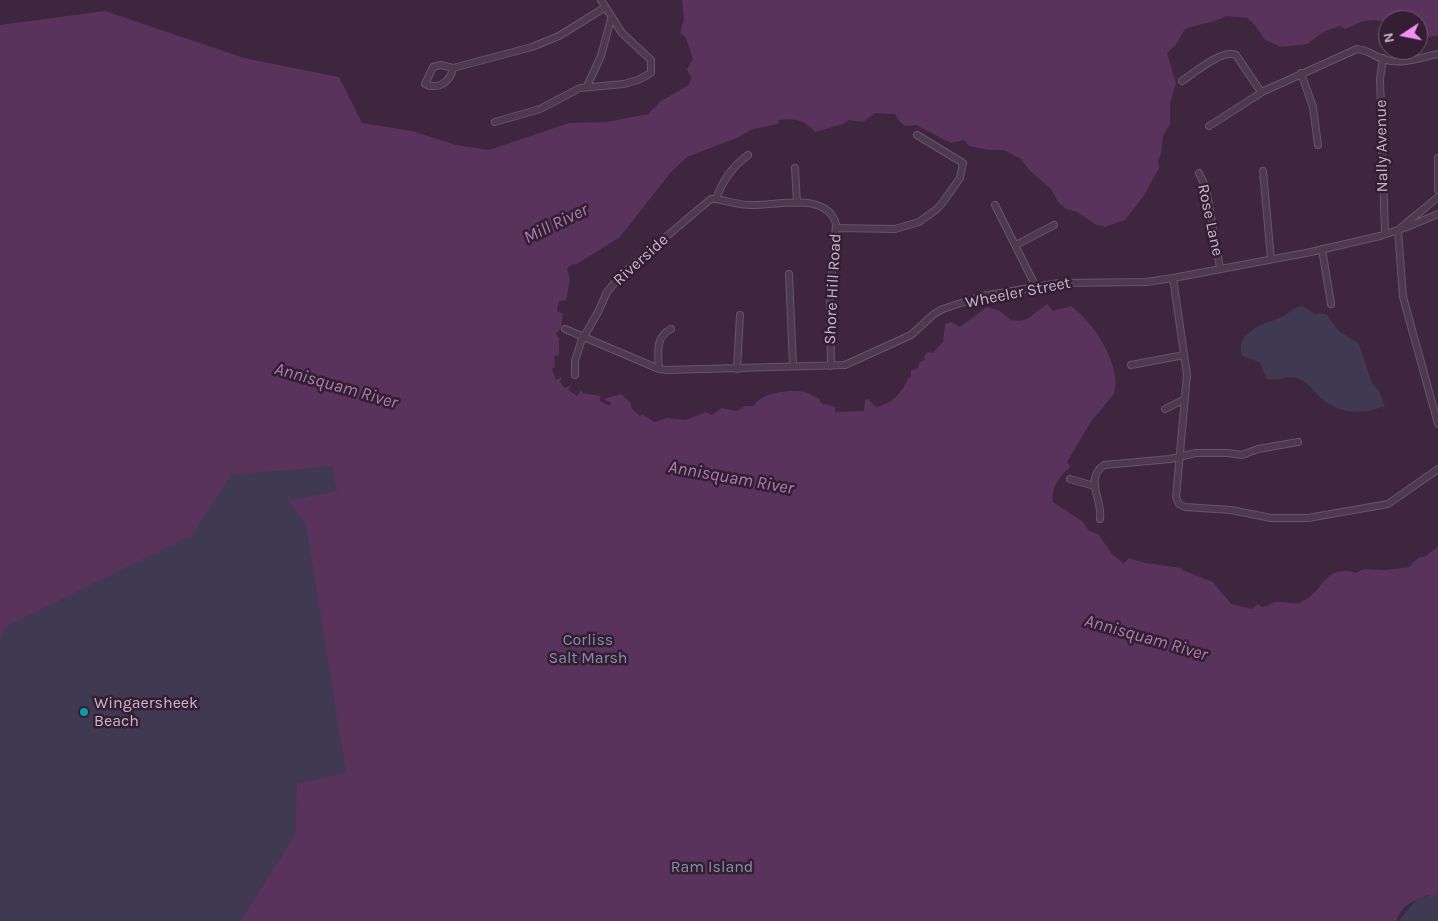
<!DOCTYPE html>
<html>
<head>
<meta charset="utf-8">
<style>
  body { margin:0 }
  #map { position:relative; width:1438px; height:921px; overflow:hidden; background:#3d263e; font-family:Karla,sans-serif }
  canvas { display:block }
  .north { position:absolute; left:1378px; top:10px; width:50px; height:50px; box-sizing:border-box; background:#331e33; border:1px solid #6f5b6f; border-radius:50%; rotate:259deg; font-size:14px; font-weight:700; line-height:20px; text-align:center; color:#c9b6c9 }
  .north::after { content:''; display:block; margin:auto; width:18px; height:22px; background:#f490f4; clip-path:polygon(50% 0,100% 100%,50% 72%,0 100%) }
</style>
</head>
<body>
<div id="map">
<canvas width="1438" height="921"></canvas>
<div class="north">N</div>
</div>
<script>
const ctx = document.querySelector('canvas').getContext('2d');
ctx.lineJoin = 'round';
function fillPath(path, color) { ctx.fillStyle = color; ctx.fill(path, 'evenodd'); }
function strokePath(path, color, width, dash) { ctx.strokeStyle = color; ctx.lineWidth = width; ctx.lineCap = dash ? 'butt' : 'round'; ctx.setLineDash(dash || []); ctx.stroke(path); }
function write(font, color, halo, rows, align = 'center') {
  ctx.font = font + ' Karla,sans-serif'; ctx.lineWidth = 5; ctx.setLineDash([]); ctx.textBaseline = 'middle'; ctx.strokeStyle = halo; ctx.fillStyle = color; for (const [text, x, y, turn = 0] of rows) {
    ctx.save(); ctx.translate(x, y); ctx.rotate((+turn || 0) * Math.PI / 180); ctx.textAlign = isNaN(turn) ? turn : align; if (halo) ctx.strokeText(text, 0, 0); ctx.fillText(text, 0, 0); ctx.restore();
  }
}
const green = new Path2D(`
  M1303 306 1315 314H1326L1339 331 1359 344 1372 383 1379 391 1385 406C1364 415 1339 414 1322 399 1315 393 1309 384 1301 380 1289 373 1280 382 1267 379L1259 362 1242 356C1235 331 1264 324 1282 317 1289 313 1294 307 1303 306Z
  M316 438 828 921H0V609L196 486Z
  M1438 886V921H1398L1417 899 1430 895 1432 898 1438 893Z`);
const water = new Path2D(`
  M682 0H1438V36L1425 37 1418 35V20H1388V23C1372 17 1361 21 1346 29L1340 26 1325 31 1307 44 1281 47 1265 40 1255 25 1247 18 1226 16C1217 22 1198 24 1185 29L1175 46 1167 53 1176 83 1170 104V124L1163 136 1161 154 1158 160 1159 168 1143 197 1125 220 1105 227 1095 224 1077 212 1066 209 1058 202 1051 189 1028 169 1021 159 1004 150H988L969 146 964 140 951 143 916 125 905 126 899 121 895 114 875 113 863 122 849 120 843 124 815 132C805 120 794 118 779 120L778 124 753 129 739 137 687 157 671 172 620 237 577 264 571 265 567 269 570 280 566 300 559 301 557 311 563 314 561 328 556 334 559 338V355L554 356 555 367 552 369 556 380 562 377 560 382 565 388 571 385 568 390 577 396 581 390 583 393 600 396V401L610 406 611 403 604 399 621 394 630 402 632 409 640 416 642 414 654 422 667 418 686 420 705 412 712 415 722 408 737 411 745 406H754C761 392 791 389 805 392 810 393 815 397 820 399V403L835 407V412L864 411 865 400 868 399 876 407C892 404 902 393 908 378L911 377V370L917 369 920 362 925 360 924 356 928 352 933 353 943 342 945 324 951 322 960 327 987 307 1000 311 1011 320 1019 321 1027 319 1047 304 1053 311 1071 306C1093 321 1123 367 1114 394L1090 423 1067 462 1070 467C1059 477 1051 487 1053 502L1083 522 1089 531 1098 534 1112 554 1123 563 1122 565 1129 558 1145 563 1182 568V570L1213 582 1231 604 1252 609 1258 604 1262 607C1267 607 1271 603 1276 602 1283 601 1293 605 1299 603 1324 594 1323 563 1356 573L1364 569 1386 570 1409 567 1418 558 1426 556 1438 546V893L1432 898 1429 895C1417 899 1400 905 1397 921H240L295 836 297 784 346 773 306 524 288 501 337 491 332 466 231 475 192 535 5 627 0 640V25L105 11 244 58 339 77 362 123 412 131 456 145 489 150 569 123 607 122 648 114 661 101 689 85 691 78 687 69 693 59 686 38 680 33 684 19Z`);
const minor = new Path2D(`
  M1383 58 1380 79 1385 234
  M453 68C450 83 438 90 425 84L433 67 441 65 453 68 532 47 559 36 604 8
  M1301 73 1313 107 1318 145
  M1182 81C1194 73 1222 49 1236 55L1261 92
  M587 86 601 56 611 19
  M495 122 540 109 580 88 624 84 638 80 651 73V60L622 33 601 0
  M1209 126 1264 91 1357 49C1369 50 1375 57 1386 60 1401 65 1423 57 1438 54
  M1438 158V190
  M795 168 797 203
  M1263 171 1271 259
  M1199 173 1206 188 1220 268
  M1438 197 1398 230 1403 297 1438 424
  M716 199C723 180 732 167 748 155
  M995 205 1036 287
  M836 228 895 229 919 222 937 209 943 202 960 178 963 163 917 135
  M1016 245 1054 225
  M1322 249 1331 304
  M789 274 793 366
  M1173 278 1187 375 1176 497 1179 504 1185 507 1231 510 1271 518H1308L1388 504 1438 469
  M565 329 659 369 667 370 845 365 911 335 934 314 943 309 982 296 1059 283 1146 282 1173 278 1311 252 1380 236 1407 227 1438 214
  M1131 365 1184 355
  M659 369C658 353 655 337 671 329
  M737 369 740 315
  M575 375V361L581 342 598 312 607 292 620 276 700 208 711 199H716C728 201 739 205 751 205 776 206 827 191 836 224L830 301 831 366
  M1165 409 1185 399
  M1070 479 1094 486
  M1100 519C1103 500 1084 479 1104 465L1170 459 1196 453H1228L1242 455 1258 449 1298 442`);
const markers = [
  [84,712,5,"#0f9aa8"]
];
const streetNames = [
  ["Nally Avenue",1382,146,-91],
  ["Rose Lane",1210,220,78],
  ["Riverside",641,260,-42],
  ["Shore Hill Road",833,289,-87],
  ["Wheeler Street",1018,293,-11]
];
const parkNames = [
  ["Corliss",588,640],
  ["Salt Marsh",588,658],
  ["Ram Island",712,867]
];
const poiNames = [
  ["Wingaersheek",94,703],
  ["Beach",94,721]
];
const waterNames = [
  ["Mill River",556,224,-26],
  ["Annisquam River",336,386,16],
  ["Annisquam River",731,478,10],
  ["Annisquam River",1146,638,16]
];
fillPath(green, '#3f3951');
fillPath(water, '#5a335c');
strokePath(minor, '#695469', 8);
strokePath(minor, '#4e3a4e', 6);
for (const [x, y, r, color] of markers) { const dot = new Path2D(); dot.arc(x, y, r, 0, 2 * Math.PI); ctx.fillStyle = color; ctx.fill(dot); strokePath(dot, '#331e33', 2); }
write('16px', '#c9b6c9', '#331e33', streetNames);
write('16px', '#8492a8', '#331e33', parkNames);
write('16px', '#c9b6c9', '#331e33', poiNames, 'left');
write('italic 18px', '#ad7eb0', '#331e33', waterNames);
</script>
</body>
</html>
